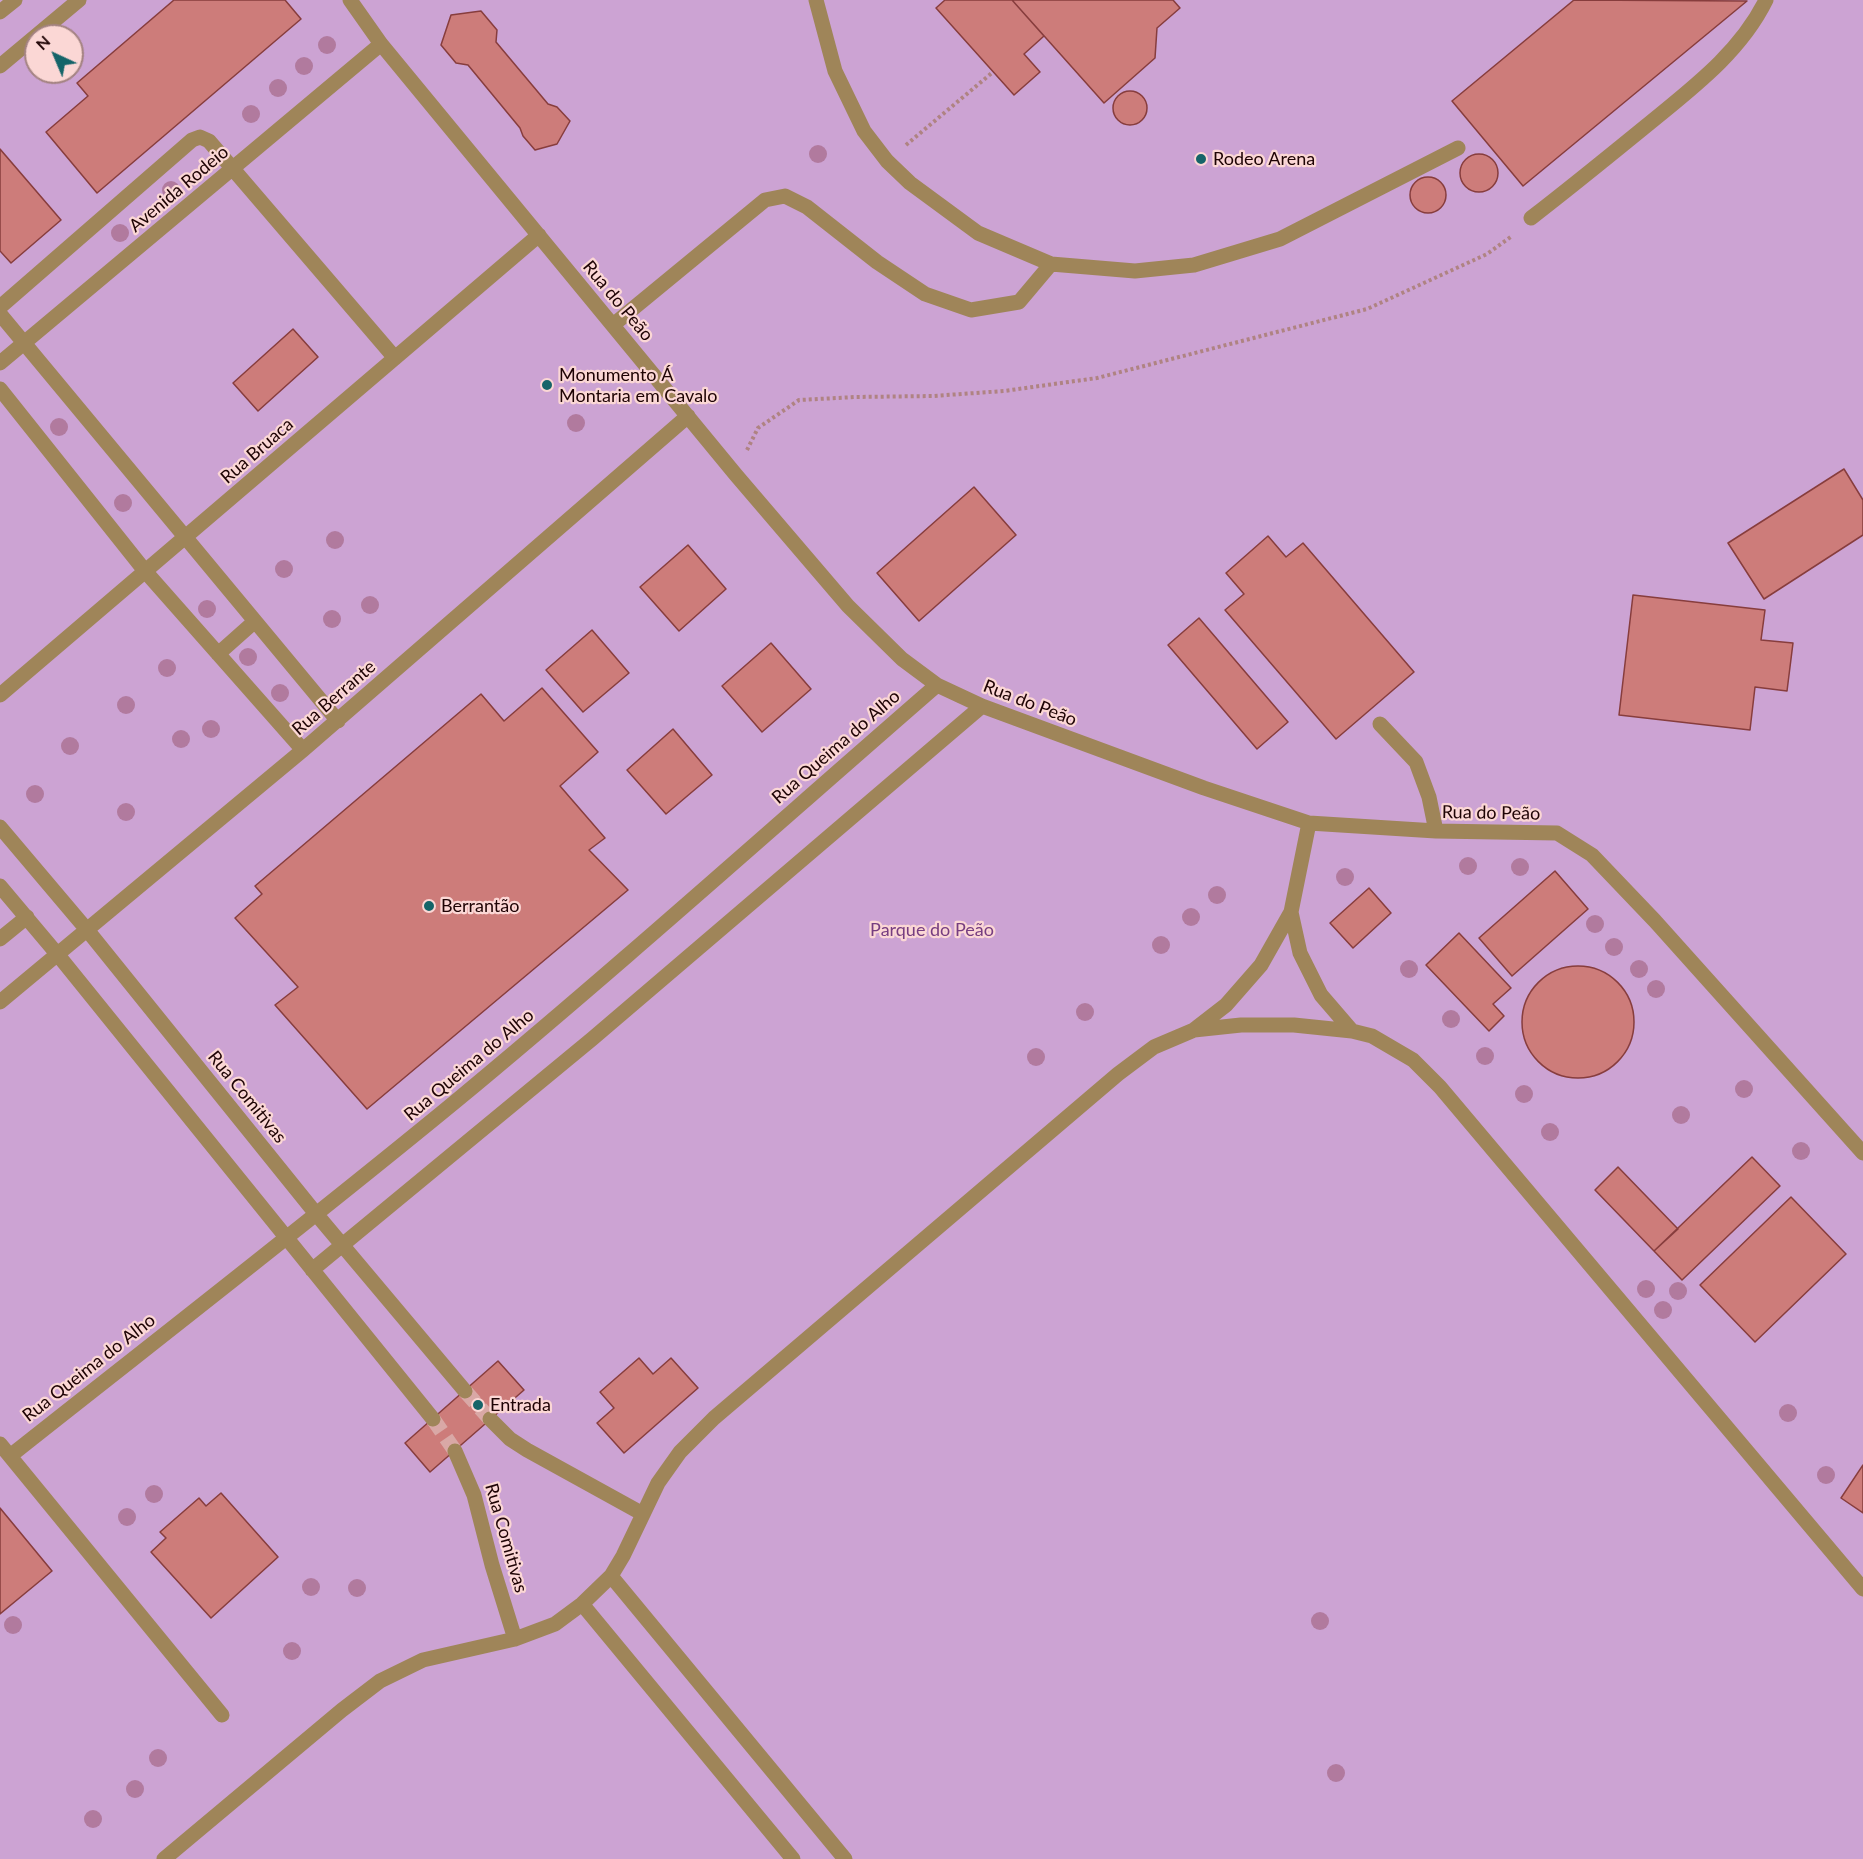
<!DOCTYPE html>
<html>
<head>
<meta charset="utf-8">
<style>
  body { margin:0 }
  #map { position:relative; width:1863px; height:1859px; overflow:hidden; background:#fac5c2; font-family:Lato,sans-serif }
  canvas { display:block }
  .north { position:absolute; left:24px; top:24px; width:60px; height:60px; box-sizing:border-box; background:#fbd7d5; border:2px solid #a38281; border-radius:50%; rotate:316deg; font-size:16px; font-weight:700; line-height:24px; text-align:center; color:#1e0304 }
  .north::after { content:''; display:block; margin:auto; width:21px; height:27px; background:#156469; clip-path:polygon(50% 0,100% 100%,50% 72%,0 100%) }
</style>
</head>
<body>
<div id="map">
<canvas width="1863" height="1859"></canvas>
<div class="north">N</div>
</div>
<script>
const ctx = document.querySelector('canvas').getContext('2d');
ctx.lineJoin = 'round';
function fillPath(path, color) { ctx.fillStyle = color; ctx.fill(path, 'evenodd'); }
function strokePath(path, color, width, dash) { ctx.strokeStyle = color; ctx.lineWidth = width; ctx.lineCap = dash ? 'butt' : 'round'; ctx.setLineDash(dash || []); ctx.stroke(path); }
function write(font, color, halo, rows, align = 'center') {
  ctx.font = font + ' Lato,sans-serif'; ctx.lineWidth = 4.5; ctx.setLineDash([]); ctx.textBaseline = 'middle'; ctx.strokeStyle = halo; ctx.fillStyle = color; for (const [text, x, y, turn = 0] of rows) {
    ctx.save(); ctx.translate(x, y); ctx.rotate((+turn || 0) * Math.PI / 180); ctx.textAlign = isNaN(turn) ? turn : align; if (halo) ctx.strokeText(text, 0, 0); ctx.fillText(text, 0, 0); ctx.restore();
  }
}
const green = new Path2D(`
  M0 0H1863V1859H0ZM36 36H72V72H36Z`);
const building = new Path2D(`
  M174 0H285L301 19 97 193 46 132 88 96 77 83Z
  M945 0H1012L1044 36 1024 54 1040 72 1014 95 936 8Z
  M1012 0H1173L1180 8 1157 28 1155 58 1104 103Z
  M1574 0 1747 1 1523 186 1452 101Z
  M481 11 497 30 496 42 548 104 557 107 570 121 557 144 535 150 523 136 520 128 468 65 456 63 441 45 451 15Z
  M1113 108a17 17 0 1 1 34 0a17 17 0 1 1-34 0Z
  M0 149 61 220 11 263 0 251Z
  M1460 173a19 19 0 1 1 38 0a19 19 0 1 1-38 0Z
  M1410 195a18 18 0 1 1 36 0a18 18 0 1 1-36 0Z
  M293 329 318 357 258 411 233 383Z
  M1844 469 1863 500V535L1764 599 1728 543Z
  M974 487 1016 535 919 621 877 573Z
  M1268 536 1286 557 1303 543 1414 672 1336 739 1225 610 1244 594 1226 573Z
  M688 545 726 589 679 631 640 587Z
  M1633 595 1765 610 1761 640 1793 643 1787 691 1755 687 1750 730 1619 715Z
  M1199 618 1288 722 1257 749 1168 645Z
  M592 630 629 673 583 712 546 670Z
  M771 643 811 689 762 732 722 686Z
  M542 688 598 752 560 786 605 838 589 850 628 890 367 1109 275 1005 298 987 235 918 262 894 255 886 481 694 504 721Z
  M673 729 712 775 666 814 627 770Z
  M1555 871 1588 909 1512 976 1479 938Z
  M1369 888 1391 913 1353 948 1330 923Z
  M1459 933 1511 988 1493 1004 1504 1016 1489 1031 1426 965Z
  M1522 1022a56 56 0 1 1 112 0a56 56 0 1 1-112 0Z
  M1752 1157 1780 1186 1682 1280 1654 1251Z
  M1618 1167 1678 1229 1654 1251 1595 1190Z
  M1791 1197 1846 1254 1755 1342 1700 1285Z
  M639 1358 653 1374 671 1358 698 1388 624 1453 597 1423 614 1408 600 1392Z
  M498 1361 524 1390 430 1472 405 1443Z
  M1863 1465V1513L1841 1498Z
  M221 1493 278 1557 211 1618 151 1552 166 1538 160 1532 199 1498 206 1506Z
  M0 1508 52 1571 0 1614Z`);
const minorTunnel = new Path2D(`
  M465 1391 490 1419
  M433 1419 455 1451`);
const path = new Path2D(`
  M906 145 993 72
  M747 450 758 428 799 400 856 397 933 396 1004 391 1097 378 1367 309 1487 254 1512 236`);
const minor = new Path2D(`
  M350 0 381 44 736 475 848 606 902 659 937 685 982 706 1204 788 1309 823 1436 831 1557 833 1592 855 1655 921 1863 1153
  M816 0 835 71 864 131 887 161 910 183 978 233 1051 264 1135 271 1194 265 1280 239 1458 148
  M0 12 15 0
  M0 66 79 0
  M1531 218C1570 188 1608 157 1646 126 1691 89 1740 53 1766 0
  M0 307 192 140 200 137 209 141 395 358
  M0 314 338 721
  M613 325 765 200 785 196 807 207 877 262 925 294 971 310 1019 302 1051 264
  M0 363 381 44
  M0 389 145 571 303 750
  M218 654 254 622
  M0 695 539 235
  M1380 724 1416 762 1429 797 1436 831
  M1309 823 1291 912 1300 953 1321 995 1352 1031
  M0 827 88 931 317 1215 465 1391
  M0 886 58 955 433 1419
  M0 939 27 917
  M0 1002 303 750 688 416
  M1195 1029 1226 1005 1261 965 1291 912
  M312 1270 592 1039 982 706
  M490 1419 510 1439 527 1450 643 1514
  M0 1444 222 1715
  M455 1451 474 1495 492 1565 515 1639
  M10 1456C159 1338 309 1222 456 1101 619 966 777 824 937 685
  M611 1576 845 1859
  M582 1604 793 1859
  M164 1859 342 1710 380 1681 423 1660 515 1639 555 1624 582 1604 611 1576 623 1556 658 1483 680 1452 714 1418 1118 1074 1154 1047 1194 1030 1241 1025H1294L1352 1031 1372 1036 1413 1060 1440 1087 1863 1589`);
const trees = [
  [327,45],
  [304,66],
  [278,88],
  [251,114],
  [818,154],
  [171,190],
  [120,233],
  [576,423],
  [59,427],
  [123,503],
  [335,540],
  [284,569],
  [370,605],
  [207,609],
  [332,619],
  [248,657],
  [167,668],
  [280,693],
  [126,705],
  [211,729],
  [181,739],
  [70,746],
  [35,794],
  [126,812],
  [1468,866],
  [1520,867],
  [1345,877],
  [1217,895],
  [1191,917],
  [1595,924],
  [1161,945],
  [1614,947],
  [1409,969],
  [1639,969],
  [1656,989],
  [1085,1012],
  [1451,1019],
  [1485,1056],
  [1036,1057],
  [1744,1089],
  [1524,1094],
  [1681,1115],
  [1550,1132],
  [1801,1151],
  [1646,1289],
  [1678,1291],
  [1663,1310],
  [1788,1413],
  [1826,1475],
  [154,1494],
  [127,1517],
  [311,1587],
  [357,1588],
  [1320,1621],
  [13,1625],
  [292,1651],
  [158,1758],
  [1336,1773],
  [135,1789],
  [93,1819]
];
const markers = [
  [1201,159,6,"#156469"],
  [547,385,6,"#156469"],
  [429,906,6,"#156469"],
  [478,1405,6,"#156469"]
];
const poiNames = [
  ["Rodeo Arena",1213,159],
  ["Monumento Á",559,375],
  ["Montaria em Cavalo",559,396],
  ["Berrantão",441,906],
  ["Entrada",490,1405]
];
const streetNames = [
  ["Avenida Rodeio",179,189,-40],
  ["Rua do Peão",618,301,50],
  ["Rua Bruaca",257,451,-41],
  ["Rua Berrante",334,698,-41],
  ["Rua do Peão",1030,703,21],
  ["Rua Queima do Alho",836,747,-41],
  ["Rua do Peão",1491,813,1],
  ["Rua Queima do Alho",469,1065,-40],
  ["Rua Comitivas",247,1097,51],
  ["Rua Queima do Alho",89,1368,-38],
  ["Rua Comitivas",506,1538,74]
];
const parkNames = [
  ["Parque do Peão",932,930]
];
fillPath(green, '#cca3d3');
fillPath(building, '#cd7c7a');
strokePath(building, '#873d3d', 1.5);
strokePath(minorTunnel, '#d9a8a6', 15, [15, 8]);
strokePath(path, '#af8382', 4, [3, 3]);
strokePath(minor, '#9f8559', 15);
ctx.fillStyle = '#b17a9e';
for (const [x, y] of trees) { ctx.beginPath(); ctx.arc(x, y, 9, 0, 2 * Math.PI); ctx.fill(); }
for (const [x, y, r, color] of markers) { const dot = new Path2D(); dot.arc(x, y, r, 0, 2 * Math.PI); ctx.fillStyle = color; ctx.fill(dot); strokePath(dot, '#fbd7d5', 2); }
write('18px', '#1e0304', '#fbd7d5', poiNames, 'left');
write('18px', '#1e0304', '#fbd7d5', streetNames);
write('18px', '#763d80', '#fbd7d5', parkNames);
</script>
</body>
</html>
